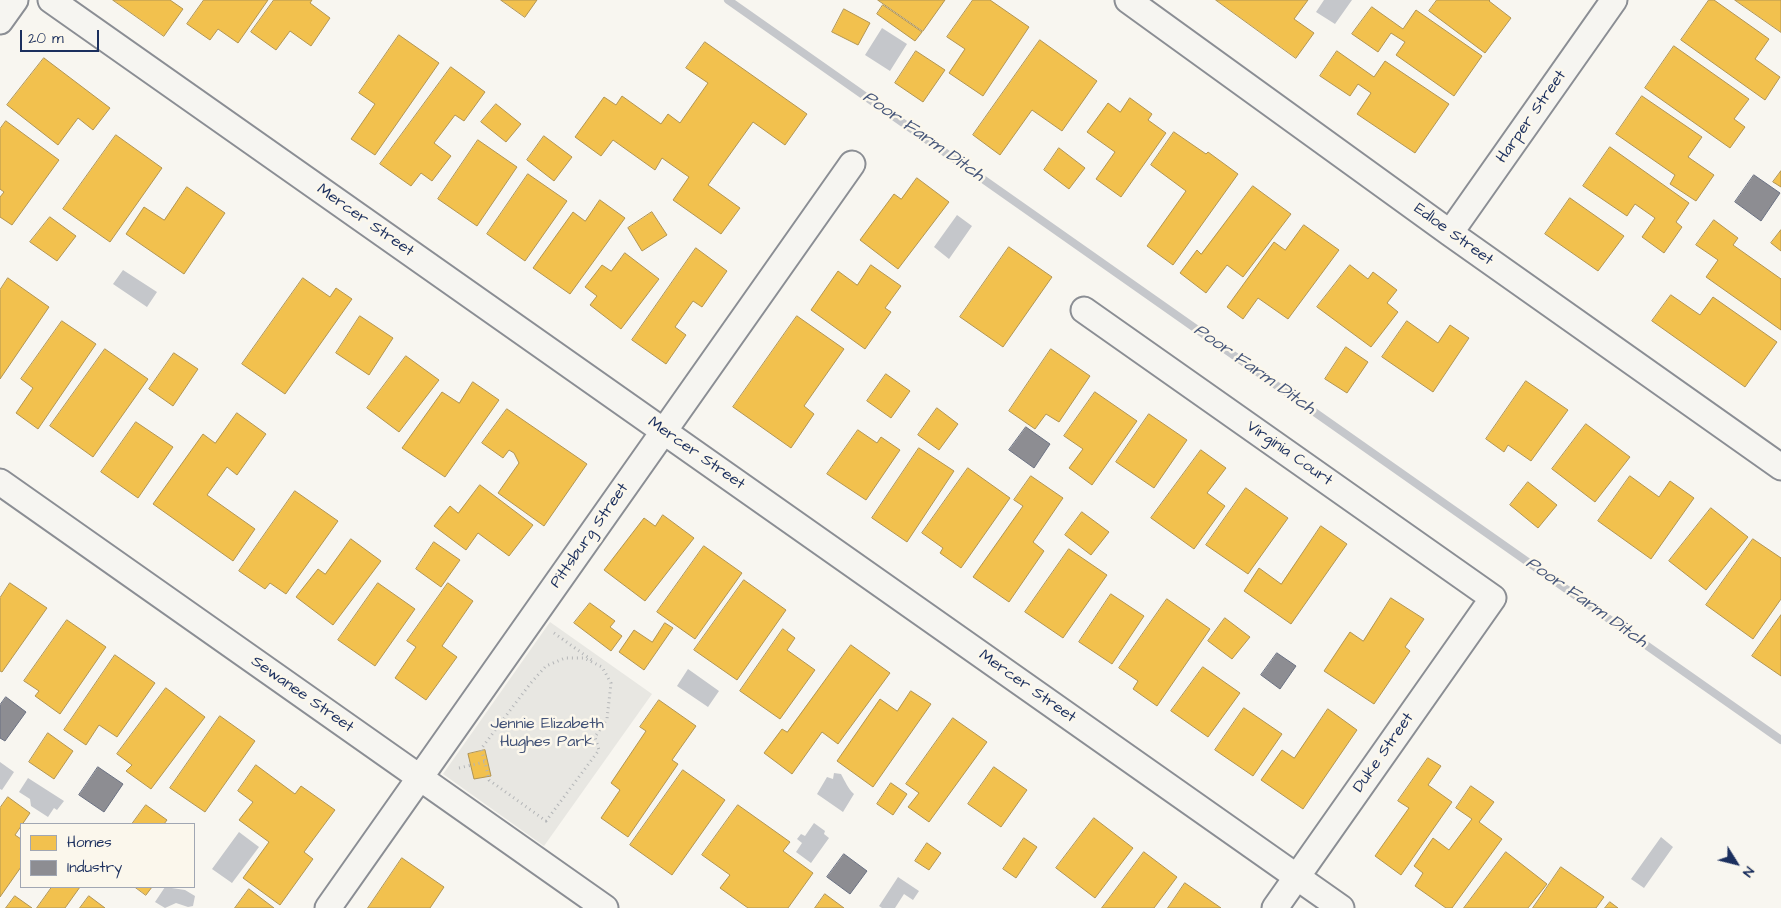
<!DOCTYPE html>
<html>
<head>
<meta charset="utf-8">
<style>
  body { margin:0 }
  #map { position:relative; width:1781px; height:908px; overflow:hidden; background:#f8f6f0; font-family:"Architects Daughter",sans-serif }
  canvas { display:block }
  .legend { position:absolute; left:20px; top:823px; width:175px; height:65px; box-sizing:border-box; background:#fbf7ec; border:1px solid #a1a7b3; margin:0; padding:6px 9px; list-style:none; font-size:15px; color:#1b2f5e }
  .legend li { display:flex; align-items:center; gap:10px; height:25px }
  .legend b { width:25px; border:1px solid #a1a7b3 }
  .north { position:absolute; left:1711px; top:838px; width:50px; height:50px; -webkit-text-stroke:4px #fbf7ec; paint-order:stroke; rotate:126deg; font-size:14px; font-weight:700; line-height:20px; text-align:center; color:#1b2f5e }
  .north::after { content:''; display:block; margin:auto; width:18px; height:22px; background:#1b2f5e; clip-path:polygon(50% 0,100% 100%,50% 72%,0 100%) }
  .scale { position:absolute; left:20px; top:30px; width:79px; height:22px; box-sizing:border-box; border:2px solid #1b2f5e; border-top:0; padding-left:6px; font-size:15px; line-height:18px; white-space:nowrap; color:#1b2f5e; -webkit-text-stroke:4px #fbf7ec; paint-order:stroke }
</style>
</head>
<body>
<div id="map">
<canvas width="1781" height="908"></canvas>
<ul class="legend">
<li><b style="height:14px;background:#f2c14e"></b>Homes</li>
<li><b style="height:14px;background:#8d8d92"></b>Industry</li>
</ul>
<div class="north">N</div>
<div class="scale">20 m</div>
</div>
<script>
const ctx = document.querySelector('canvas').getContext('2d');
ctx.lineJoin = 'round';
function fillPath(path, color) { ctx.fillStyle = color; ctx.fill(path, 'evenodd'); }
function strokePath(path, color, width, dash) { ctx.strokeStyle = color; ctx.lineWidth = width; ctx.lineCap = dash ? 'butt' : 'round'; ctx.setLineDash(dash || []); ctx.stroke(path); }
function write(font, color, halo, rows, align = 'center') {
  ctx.font = font + ' "Architects Daughter",sans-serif'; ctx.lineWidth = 5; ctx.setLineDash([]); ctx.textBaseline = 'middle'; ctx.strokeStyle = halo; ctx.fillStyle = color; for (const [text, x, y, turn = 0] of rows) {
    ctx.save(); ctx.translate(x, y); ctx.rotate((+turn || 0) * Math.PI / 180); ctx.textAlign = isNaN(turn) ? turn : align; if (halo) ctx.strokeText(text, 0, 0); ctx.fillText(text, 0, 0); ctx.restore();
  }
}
const green = new Path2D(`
  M550 622 652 694 544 846 443 774Z`);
const water = new Path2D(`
  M1324 0H1352L1335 24 1316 12Z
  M882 28 907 44 890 71 865 55Z
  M957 215 972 226 949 259 934 247Z
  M123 270 157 292 147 307 113 284Z
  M688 669 719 691 708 707 677 686Z
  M0 762 14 772 2 790 0 789Z
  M834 773 841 774C845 781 848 789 854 794L843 812 817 794 827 777 833 779Z
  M28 778 64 801 57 810 54 808 48 817 31 806 30 799 19 792Z
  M814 823 825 831 824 834 829 838 811 863 796 852 802 843 797 839 801 834 805 836Z
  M239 832 259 847 232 883 212 869Z
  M1661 837 1673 847 1644 888 1631 879Z
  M898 877 919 891 913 900 904 894 895 908H882L879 906Z
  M165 887 185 890 195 896 193 906 188 907 176 903 165 908 155 902Z`);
const homes = new Path2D(`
  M113 0H170L183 9 164 36Z
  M204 0H268L238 43 218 29 210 40 187 24Z
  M274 0H312L310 3 330 18 311 46 290 31 276 50 251 32Z
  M501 0H537L525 17Z
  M878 0H945L923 31Z
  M973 0H990L1029 27 983 96 949 73 965 49 947 37Z
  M1216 0H1308L1294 19 1314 33 1296 58Z
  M1437 0H1490L1489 1 1511 18 1485 53 1429 11Z
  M1709 0H1714L1769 39 1755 59 1780 77 1765 100 1681 40Z
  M1735 0H1781V32Z
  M883 5 922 32 915 41 877 14Z
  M1372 7 1403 29 1416 10 1482 56 1454 96 1396 55 1405 42 1391 33 1378 52 1352 34Z
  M844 9 870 23 858 45 832 32Z
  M399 35 439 63 375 155 351 139 375 104 359 93Z
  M1040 40 1097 81 1062 131 1032 110 1000 155 973 135Z
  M705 42 807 114 785 145 753 122 708 185 740 208 721 234 673 200 689 177 662 158 655 170 613 140 601 156 575 137 604 97 616 105 622 96 661 124 668 114 680 123 708 83 686 68Z
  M1674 46 1749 99 1734 119 1745 127 1730 148 1645 88Z
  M916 51 945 70 923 102 895 83Z
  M1337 51 1374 77 1385 61 1449 104 1415 153 1357 114 1371 93 1358 84 1350 96 1320 76Z
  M44 58 110 108 93 130 78 118 58 145 7 105Z
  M451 67 485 92 464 121 455 115 434 143 451 156 432 181 421 173 411 186 380 164Z
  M1642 96 1702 137 1688 157 1714 175 1696 201 1670 184 1675 175 1616 134Z
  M1130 98 1152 114 1148 120 1166 133 1121 197 1096 179 1115 152 1087 132 1108 103 1120 112Z
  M496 104 521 124 506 142 481 122Z
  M6 121 59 160 12 225 0 217V197L4 192 0 189V129Z
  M1174 132 1206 154 1208 152 1238 174 1173 265 1147 246 1186 191 1151 165Z
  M116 135 162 168 110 242 63 209Z
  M544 136 572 157 554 181 527 160Z
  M478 140 517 167 477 226 438 199Z
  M1610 147 1689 203 1676 222 1682 227 1664 253 1642 237 1655 218 1635 204 1627 216 1583 186Z
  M1059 148 1085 168 1069 189 1044 170Z
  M1781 171V187L1773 182Z
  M528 174 567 201 525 261 487 234Z
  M917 178 949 202 898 269 860 240 894 194 901 199Z
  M1253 186 1291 214 1243 277 1227 265 1206 293 1180 273 1197 250 1201 254Z
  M187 187 225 213 184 274 126 234 144 207 164 220Z
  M1570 198 1624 236 1598 271 1545 234Z
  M600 200 625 218 570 294 533 268 573 212 585 221Z
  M652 212 667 235 642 251 628 228Z
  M50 217 76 236 57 261 30 242Z
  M1714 220 1738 238 1733 245 1781 279V330L1706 277 1718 260 1696 245Z
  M1304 225 1339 250 1288 319 1258 298 1243 319 1227 307 1274 242 1285 250Z
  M1781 230V251L1771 243Z
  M1009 247 1052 277 1003 347 960 317Z
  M696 248 727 271 702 307 693 301 675 327 686 335 666 364 632 340Z
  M625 253 659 279 621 329 590 305 597 296 585 287 602 265 611 271Z
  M871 265 901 286 885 308 891 312 865 349 811 310 838 271 857 285Z
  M1350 265 1368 279 1373 272 1397 290 1387 303 1398 312 1371 347 1317 307Z
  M8 278 49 307 0 379V290Z
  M303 278 330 297 336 288 352 299 285 394 242 364Z
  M1671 295 1700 315 1713 297 1777 342 1745 387 1652 321Z
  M360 316 393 338 369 375 336 353Z
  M797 316 844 349 804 406 814 414 791 448 733 407Z
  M62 321 96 344 38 429 16 413 33 388 21 379Z
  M1407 321 1438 343 1450 325 1469 338 1433 392 1382 357Z
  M1346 347 1368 362 1347 393 1325 379Z
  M105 349 148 379 93 457 50 426Z
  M1051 349 1090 376 1059 422 1046 414 1035 429 1009 411Z
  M174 353 198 369 173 406 149 389Z
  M406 356 439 380 399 432 367 408Z
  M886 374 910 391 891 418 867 401Z
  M1526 381 1568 410 1531 461 1508 445 1504 452 1486 439Z
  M473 382 499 400 445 477 402 448 442 392 459 403Z
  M1095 392 1137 421 1092 485 1069 468 1083 449 1064 436Z
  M937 408 958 424 939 450 918 435Z
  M507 409 587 464 544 526 498 493 519 463 514 453 509 450 503 458 482 443Z
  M237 413 266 434 237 475 227 467 207 495 255 529 233 561 153 504 203 434 215 443Z
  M1149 414 1187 440 1154 488 1116 462Z
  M136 422 173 447 138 498 101 472Z
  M1586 424 1630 457 1595 502 1552 469Z
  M858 430 877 443 881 437 900 450 866 500 827 474Z
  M919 448 954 471 907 542 872 518Z
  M1201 450 1226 468 1207 493 1225 506 1194 549 1151 518Z
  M968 468 1010 498 961 568 940 553 943 548 922 533Z
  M1031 476 1063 498 1033 542 1044 551 1009 602 973 577 1023 506 1014 500Z
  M1630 476 1659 497 1670 481 1694 498 1651 559 1598 521Z
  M1528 482 1557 505 1538 528 1510 505Z
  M480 485 533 525 509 556 478 533 466 550 434 526 450 506 458 513Z
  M1246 488 1288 518 1248 574 1206 545Z
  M295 491 338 521 286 594 270 583 265 589 239 571Z
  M1711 508 1748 537 1706 590 1669 561Z
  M1082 512 1109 532 1091 555 1065 535Z
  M663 515 694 538 645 601 604 570 644 518 655 526Z
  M1321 526 1347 544 1291 624 1244 591 1259 568 1281 584Z
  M351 539 381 561 333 625 296 597 318 569 325 574Z
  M1753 539 1781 558V599L1753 639 1706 605Z
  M434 542 460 560 441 587 416 569Z
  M704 546 742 573 695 639 657 612Z
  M1069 549 1107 575 1063 638 1025 612Z
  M744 580 786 610 737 680 694 650Z
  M10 583 47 608 2 672 0 671V598Z
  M378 583 415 609 375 666 338 640Z
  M448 583 473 601 442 646 457 657 426 700 395 678 416 647 407 641Z
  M1111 594 1144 616 1112 664 1079 642Z
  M1391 598 1424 619 1405 647 1410 651 1374 704 1324 671 1350 632 1363 641Z
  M1167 599 1210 629 1157 706 1133 689 1138 681 1119 668Z
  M590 603 615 621 610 627 622 636 611 651 574 623Z
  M1781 615V676L1752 656Z
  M1225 618 1250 637 1232 659 1208 641Z
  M67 620 106 647 60 714 35 696 39 691 24 681Z
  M665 623 673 628 644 670 619 652 634 630 652 642Z
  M783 629 795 638 787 650 815 670 780 719 740 691Z
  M851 645 890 673 838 744 822 732 792 774 764 753 782 729 787 732Z
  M115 655 155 683 117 737 99 725 86 745 64 730Z
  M1203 667 1240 693 1208 737 1171 711Z
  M166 688 205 717 151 789 126 771 132 765 117 754Z
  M911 691 931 704 873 787 837 761 880 699 897 711Z
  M659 700 696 726 672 760 678 764 628 837 601 818 620 790 611 783 646 731 640 727Z
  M1244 708 1282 734 1253 776 1215 750Z
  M1328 709 1357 730 1303 809 1261 780 1282 750 1294 758Z
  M220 716 255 741 205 812 170 788Z
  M953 718 987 742 929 822 908 807 919 793 906 784Z
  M48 733 73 751 54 779 29 762Z
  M485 750 491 776 474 779 468 754Z
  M1428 758 1441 766 1428 785 1452 802 1401 875 1375 856 1409 808 1398 801Z
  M256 765 295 794 301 786 335 810 304 852 313 859 280 905 243 878 269 842 239 820 253 802 238 791Z
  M994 767 1027 790 1001 827 968 804Z
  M683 770 725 800 672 875 630 845Z
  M891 783 907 794 893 815 877 804Z
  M1471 786 1494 802 1479 822 1502 839 1452 908H1446L1415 886 1423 873 1414 866 1433 838 1449 850 1472 819 1456 808Z
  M8 797 30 813 15 835 21 839V867L0 897V808Z
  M146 805 167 820 164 824H132Z
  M738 805 790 842 783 851 813 873 788 908H748L720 888 730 875 702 855Z
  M1094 818 1133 848 1095 898 1056 868Z
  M1024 838 1037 847 1016 878 1003 869Z
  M927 843 941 853 929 870 915 861Z
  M1144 852 1177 877 1154 908H1102Z
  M1506 852 1547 884 1528 908H1464Z
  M402 858 444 887 430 908H368Z
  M1561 867 1604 897 1596 908H1533Z
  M1185 883 1221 908H1168Z
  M52 887H80L65 908H37Z
  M135 887H152L146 895Z
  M249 889 274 908H235Z
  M825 894 844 908H815Z
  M15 896 32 908H6Z
  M89 896 105 908H80Z
  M1610 902 1618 908H1605Z`);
const industry = new Path2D(`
  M1754 175 1780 193 1761 221 1735 202Z
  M1026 427 1050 444 1034 468 1009 450Z
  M1277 653 1296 666 1280 689 1261 675Z
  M6 697 26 712 5 741 0 738V705Z
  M98 767 123 784 104 812 79 795Z
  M844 854 867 871 850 894 827 877Z`);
const stream = new Path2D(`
  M728 0 1781 740`);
const path = new Path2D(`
  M554 633 593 661
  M459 768 485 762 489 780 546 821 599 750 595 737 607 719 611 683 602 667 584 658H565L546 666 530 684 481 749 485 762`);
const street = new Path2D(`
  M51 0 1341 908
  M1128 0 1450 233 1781 467
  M0 21 15 0
  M1450 233 1614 0
  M1084 310 1493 598 1275 908
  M0 482 605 908
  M328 908 852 164`);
const streetNames = [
  ["Harper Street",1532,117,-55],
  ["Mercer Street",365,221,35],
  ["Edloe Street",1453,235,36],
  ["Mercer Street",696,454,35],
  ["Virginia Court",1289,454,35],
  ["Pittsburg Street",590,536,-55],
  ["Mercer Street",1027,687,35],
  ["Sewanee Street",302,695,35],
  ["Duke Street",1384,753,-55]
];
const parkNames = [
  ["Jennie Elizabeth",547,725],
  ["Hughes Park",547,743]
];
const waterNames = [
  ["Poor Farm Ditch",923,137,35],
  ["Poor Farm Ditch",1254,370,35],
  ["Poor Farm Ditch",1586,603,35]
];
fillPath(green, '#e8e7e2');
fillPath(water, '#c5c7cb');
fillPath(homes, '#f2c14e');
strokePath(homes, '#b29553', 1);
fillPath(industry, '#8d8d92');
strokePath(industry, '#6b7182', 1);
strokePath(stream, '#c5c7cb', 8);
strokePath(street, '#8b8e94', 29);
strokePath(path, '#b3b5b7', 3, [1, 4]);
strokePath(street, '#f6f5f1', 25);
write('16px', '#1b2f5e', '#fbf7ec', streetNames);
write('16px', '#415176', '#fbf7ec', parkNames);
write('italic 18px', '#47577a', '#fbf7ec', waterNames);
</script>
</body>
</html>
